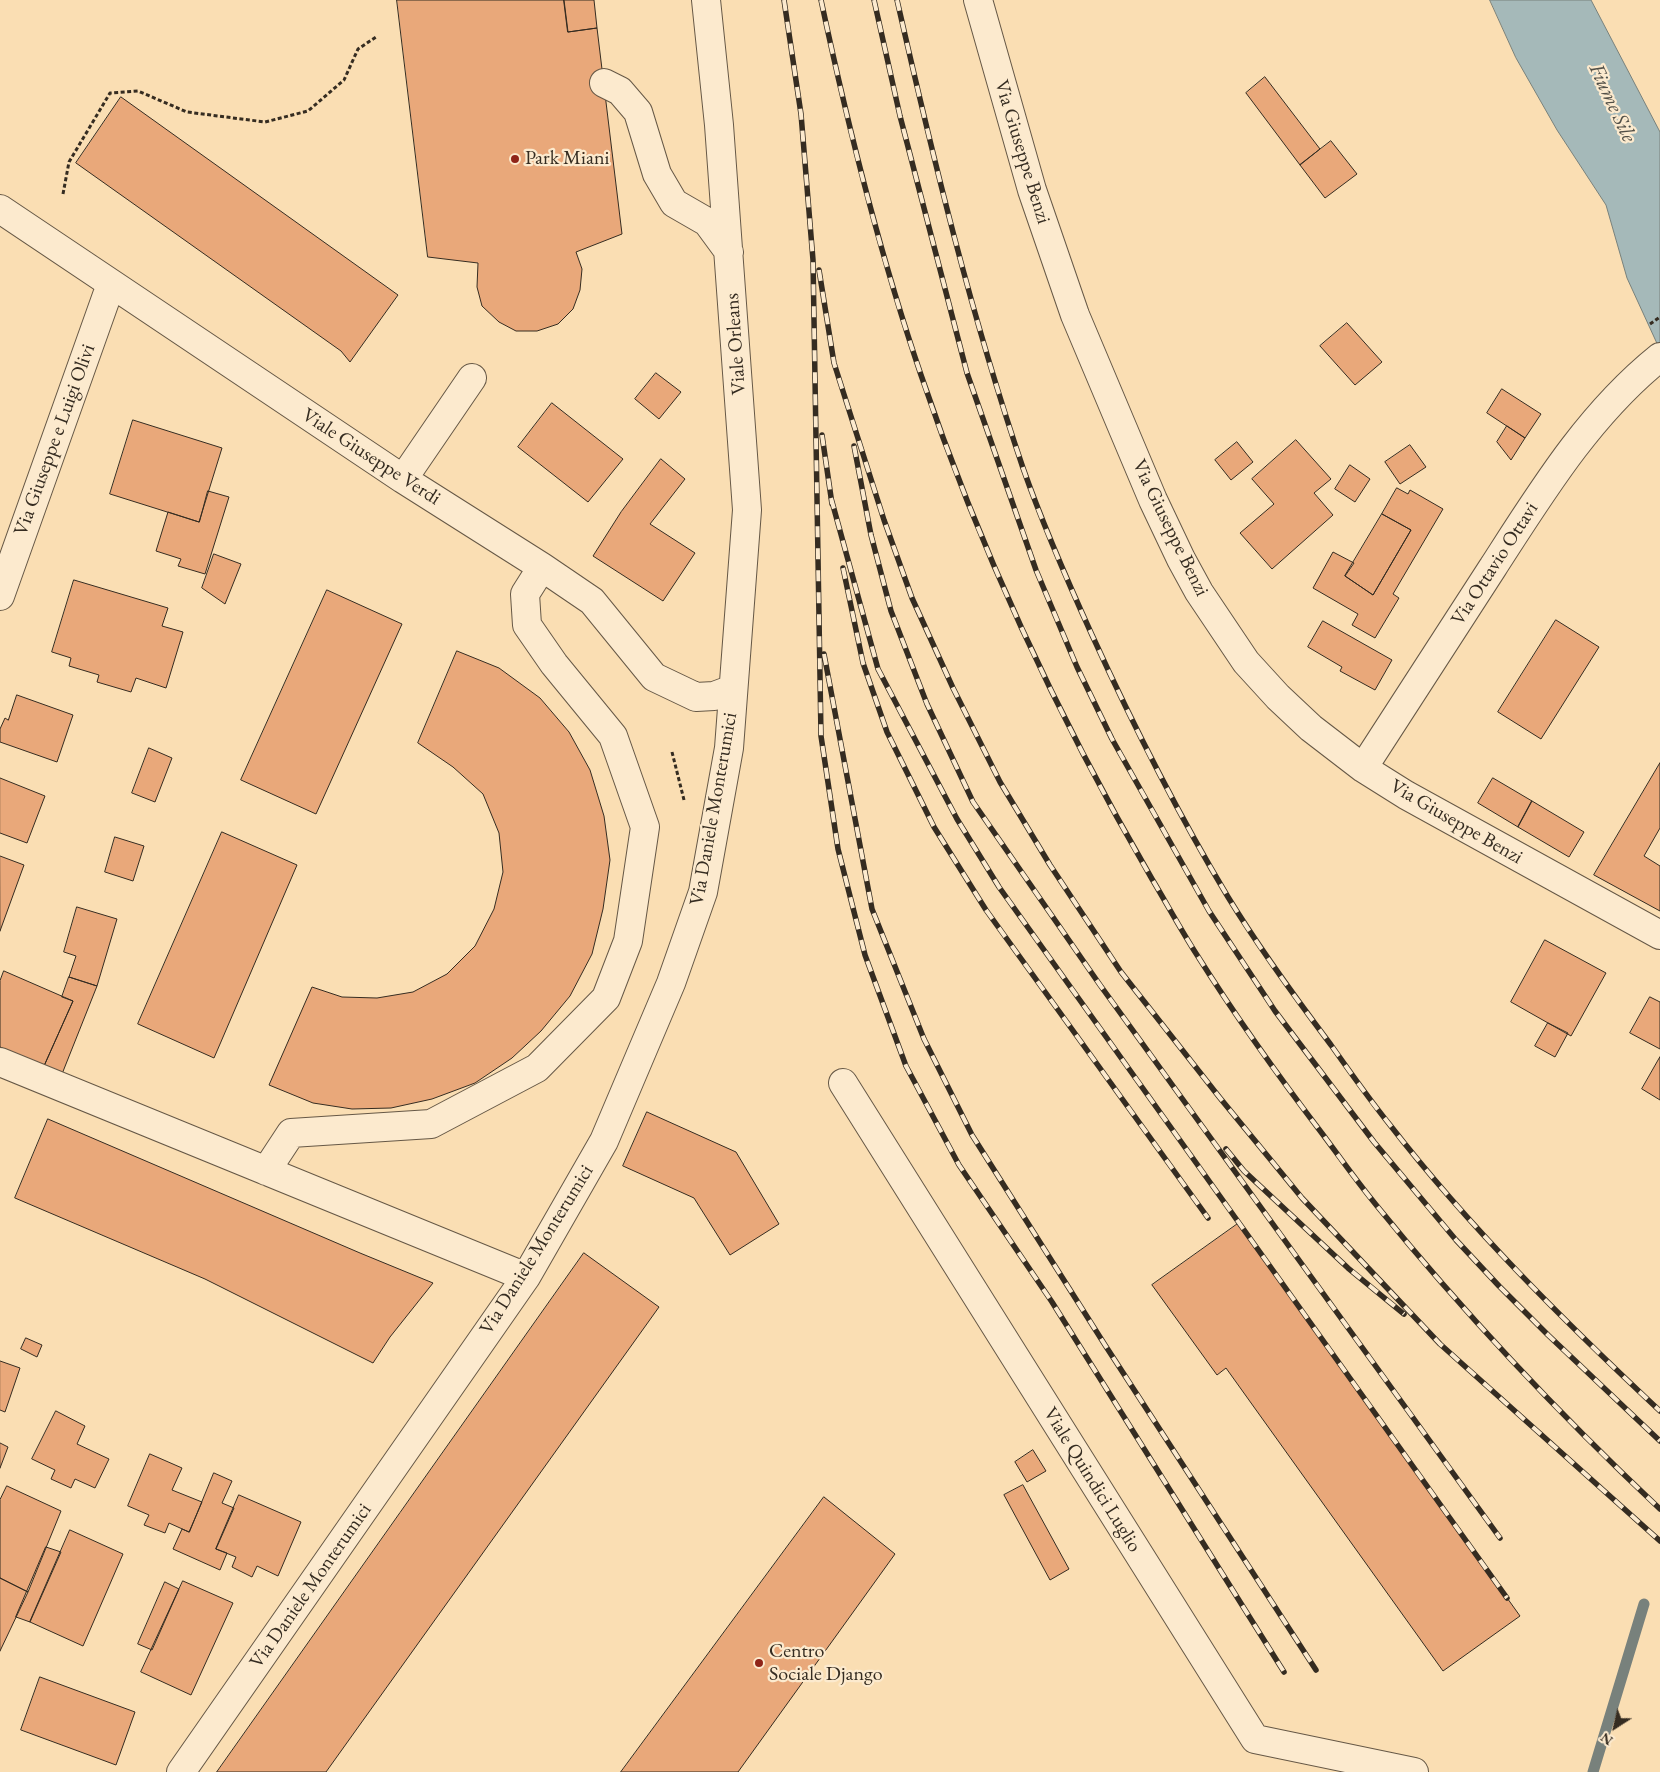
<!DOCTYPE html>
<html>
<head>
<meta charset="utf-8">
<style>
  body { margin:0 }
  #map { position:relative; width:1660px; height:1772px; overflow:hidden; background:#fadeb3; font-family:"EB Garamond",serif }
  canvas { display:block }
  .north { position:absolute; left:1590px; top:1702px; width:50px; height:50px; -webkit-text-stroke:4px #fceace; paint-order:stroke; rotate:215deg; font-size:14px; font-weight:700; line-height:20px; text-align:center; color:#352c21 }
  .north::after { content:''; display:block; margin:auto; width:18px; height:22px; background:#352c21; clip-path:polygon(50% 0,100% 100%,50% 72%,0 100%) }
</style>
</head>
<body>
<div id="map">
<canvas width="1660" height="1772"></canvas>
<div class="north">N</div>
</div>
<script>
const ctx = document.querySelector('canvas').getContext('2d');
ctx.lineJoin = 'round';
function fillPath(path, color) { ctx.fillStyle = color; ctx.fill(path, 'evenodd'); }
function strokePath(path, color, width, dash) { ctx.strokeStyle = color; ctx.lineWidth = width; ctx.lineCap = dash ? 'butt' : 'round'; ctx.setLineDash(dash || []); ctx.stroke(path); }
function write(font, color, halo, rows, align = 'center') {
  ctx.font = font + ' "EB Garamond",serif'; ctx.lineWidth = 4.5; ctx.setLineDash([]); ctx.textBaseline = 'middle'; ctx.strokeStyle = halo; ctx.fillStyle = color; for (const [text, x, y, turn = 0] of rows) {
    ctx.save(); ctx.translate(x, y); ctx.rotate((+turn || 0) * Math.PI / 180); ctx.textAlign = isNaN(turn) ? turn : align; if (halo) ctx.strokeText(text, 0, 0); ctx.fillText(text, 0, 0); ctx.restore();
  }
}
const water = new Path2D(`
  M1490 0H1591L1660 132V350L1627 278 1606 205 1557 130 1516 58Z`);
const stream = new Path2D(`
  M1593 1772 1644 1604`);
const building = new Path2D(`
  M397 0H564L568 32 597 28 622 234 576 252 582 269 580 290 573 309 558 324 537 331H516L499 322 482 306 477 287 478 263 428 257Z
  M564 0H594L597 28 568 32Z
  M1265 77 1320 149 1300 165 1246 93Z
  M121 97 398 295 350 362 341 351 76 163Z
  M1331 141 1357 174 1325 198 1300 165Z
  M1347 323 1382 362 1355 385 1320 346Z
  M656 373 681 392 659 419 635 399Z
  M1502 389 1541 414 1525 438 1487 413Z
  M552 403 623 459 588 502 518 447Z
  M133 420 222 448 199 522 110 494Z
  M1507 426 1525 438 1511 460 1497 442Z
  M1296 440 1331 479 1314 493 1333 515 1272 569 1240 533 1274 504 1252 479Z
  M1237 442 1253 462 1231 480 1215 460Z
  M1410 445 1426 467 1400 484 1385 462Z
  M661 459 685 479 650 524 695 553 663 601 593 556 621 512Z
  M1350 465 1370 479 1355 502 1335 489Z
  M1397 488 1408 494 1410 490 1443 509 1393 594 1399 598 1375 638 1352 625 1358 614 1313 588 1333 552 1354 563 1345 576 1373 595 1411 530 1382 514Z
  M208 491 229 497 205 574 178 566 181 559 156 551 168 512 199 522Z
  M1382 514 1411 530 1373 595 1345 576Z
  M214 554 241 564 225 604 202 588Z
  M74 580 168 608 162 626 183 632 166 688 136 678 131 692 97 682 99 675 69 666 71 658 52 652Z
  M327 590 402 624 316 814 241 780Z
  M1556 620 1599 647 1541 739 1498 712Z
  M1323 621 1392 660 1375 690 1340 671 1342 667 1308 647Z
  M457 651 499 668 540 698 569 732 590 770 604 816 610 860 603 909 592 954 570 996 541 1031 512 1058 475 1083 432 1099 391 1108 352 1109 313 1103 269 1085 312 987 342 997 377 998 413 992 447 974 475 946 494 909 503 872 499 833 483 794 453 767 418 743Z
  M17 695 73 715 57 762 0 742V729L5 718 8 720Z
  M149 748 172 758 155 802 132 793Z
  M1660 763V828L1644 856 1660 866V911L1594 875Z
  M0 778 45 796 27 843 0 833Z
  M1493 778 1532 801 1518 827 1478 803Z
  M1532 801 1584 832 1569 857 1518 827Z
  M222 832 297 865 214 1058 138 1024Z
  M115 837 144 846 133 881 105 872Z
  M0 856 24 865 0 931Z
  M77 907 117 919 97 986 69 977 76 956 64 952Z
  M1545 940 1606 973 1571 1036 1511 1002Z
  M4 971 73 1001 44 1066 0 1047V981Z
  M69 977 97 986 62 1074 44 1066 73 1001 62 997Z
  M1650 997 1660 1002V1049L1630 1033Z
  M1548 1023 1568 1033 1555 1057 1535 1046Z
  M1660 1057V1100L1642 1089Z
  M647 1112 736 1152 779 1224 730 1255 694 1198 623 1166Z
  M48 1119 360 1253 433 1283 390 1337 373 1363 205 1279 15 1198Z
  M1239 1223 1520 1616 1443 1671 1226 1368 1217 1375 1152 1285Z
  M584 1253 659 1307 326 1772H217Z
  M26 1338 42 1345 37 1357 21 1349Z
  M0 1361 20 1368 5 1412 0 1410Z
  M56 1411 85 1426 77 1444 109 1459 95 1488 75 1479 71 1488 51 1479 55 1470 32 1459Z
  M0 1443 8 1447 0 1468Z
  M1033 1450 1046 1471 1027 1482 1015 1462Z
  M150 1454 182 1468 172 1490 202 1502 189 1532 169 1523 165 1533 144 1525 149 1515 128 1506Z
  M214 1473 232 1481 222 1503 234 1508 216 1549 227 1553 220 1570 173 1549 182 1529 189 1532Z
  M1023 1485 1069 1569 1050 1580 1004 1495Z
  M7 1486 61 1511 28 1592 0 1578V1500Z
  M239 1495 301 1522 278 1576 257 1566 252 1577 232 1567 236 1557 216 1549Z
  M824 1497 895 1554 738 1772H621Z
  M70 1530 123 1554 83 1646 30 1622Z
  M46 1547 61 1552 30 1622 16 1617Z
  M0 1578 28 1592 0 1651Z
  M183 1581 233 1603 191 1695 141 1672Z
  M165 1582 179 1589 152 1650 138 1644Z
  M40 1677 135 1712 116 1765 21 1730Z`);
const path = new Path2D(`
  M63 194 69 162 110 93 138 91 187 112 265 122 308 111 344 80 358 49 376 37
  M1650 324 1660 317
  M672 752 684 800`);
const minor = new Path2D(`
  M978 0 1032 190 1075 315 1153 500 1181 559 1199 592 1246 662 1278 697 1311 728 1363 768 1406 795 1660 935
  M604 83 620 91 638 112 657 174 674 203 707 222 729 252
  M0 209 403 479 542 567 592 601 654 677 696 697 714 696 733 689
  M403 479 472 378
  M0 596 111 284
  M1363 768C1407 701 1450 634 1493 567 1542 491 1589 414 1660 357
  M0 1062 526 1277
  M843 1083 1255 1739 1414 1772
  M266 1171 291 1133 431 1124 537 1068 606 998 628 941 645 827 613 736 554 664 527 625 525 594 542 567
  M181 1772 526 1277 604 1141 671 983 703 892 729 748 747 510 719 125 706 0`);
const rail = new Path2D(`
  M784 0 801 114 813 260 821 736 838 849 865 955 906 1066 959 1165 1052 1302 1284 1672
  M821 0C848 127 879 252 921 375 980 550 1059 719 1152 879 1167 904 1181 930 1197 955 1236 1017 1279 1077 1324 1136 1341 1159 1358 1183 1377 1206 1464 1313 1559 1414 1660 1509
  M874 0 900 116 967 373 1036 570 1077 667 1112 739 1209 911 1275 1011 1374 1142 1456 1240 1499 1286 1548 1335 1660 1441
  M897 0C933 158 971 315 1023 468 1043 525 1067 580 1092 635 1133 725 1177 812 1228 897 1259 948 1295 997 1331 1045 1350 1072 1369 1099 1390 1125 1470 1228 1564 1321 1660 1411
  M819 270 834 363 884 520 912 598 953 688 1000 782 1050 865 1121 972 1220 1098 1302 1198 1440 1344 1660 1541
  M822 435 832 504
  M854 446 871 535 891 611 927 704 973 802 1100 985 1500 1538
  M831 498 878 669 957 819 999 887 1507 1598
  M843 568 863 663 887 732 934 827 986 910 1208 1218
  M824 654 872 909 924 1039 972 1135 1105 1345 1316 1670
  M1226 1149 1244 1171 1348 1268 1404 1314`);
const markers = [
  [515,159,5,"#8f2418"],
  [759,1663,5,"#8f2418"]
];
const streetNames = [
  ["Via Giuseppe Benzi",1022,152,73],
  ["Viale Orleans",736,344,-94],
  ["Via Giuseppe e Luigi Olivi",55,440,-70],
  ["Viale Giuseppe Verdi",371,457,33],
  ["Via Giuseppe Benzi",1170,528,64],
  ["Via Ottavio Ottavi",1495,564,-57],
  ["Via Daniele Monterumici",714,809,-80],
  ["Via Giuseppe Benzi",1456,822,30],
  ["Via Daniele Monterumici",537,1250,-58],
  ["Viale Quindici Luglio",1092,1480,58],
  ["Via Daniele Monterumici",311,1586,-55]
];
const poiNames = [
  ["Park Miani",525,159],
  ["Centro",769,1652],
  ["Sociale Django",769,1675]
];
const waterNames = [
  ["Fiume Sile",1612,103,65]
];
fillPath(water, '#a5b9b9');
strokePath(water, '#78817c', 1);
strokePath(stream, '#78817c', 11);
fillPath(building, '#e9a87a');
strokePath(building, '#352c21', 1);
strokePath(minor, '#665846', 30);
strokePath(path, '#352c21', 3, [4, 2.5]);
strokePath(minor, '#fceace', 28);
strokePath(rail, '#352c21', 5.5);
strokePath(rail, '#fceace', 4, [11]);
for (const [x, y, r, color] of markers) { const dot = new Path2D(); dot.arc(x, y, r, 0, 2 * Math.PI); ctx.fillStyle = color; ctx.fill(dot); strokePath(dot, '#fceace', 2); }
write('20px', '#352c21', '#fceace', streetNames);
write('20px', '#352c21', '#fceace', poiNames, 'left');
write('italic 21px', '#514f47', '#fceace', waterNames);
</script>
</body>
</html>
